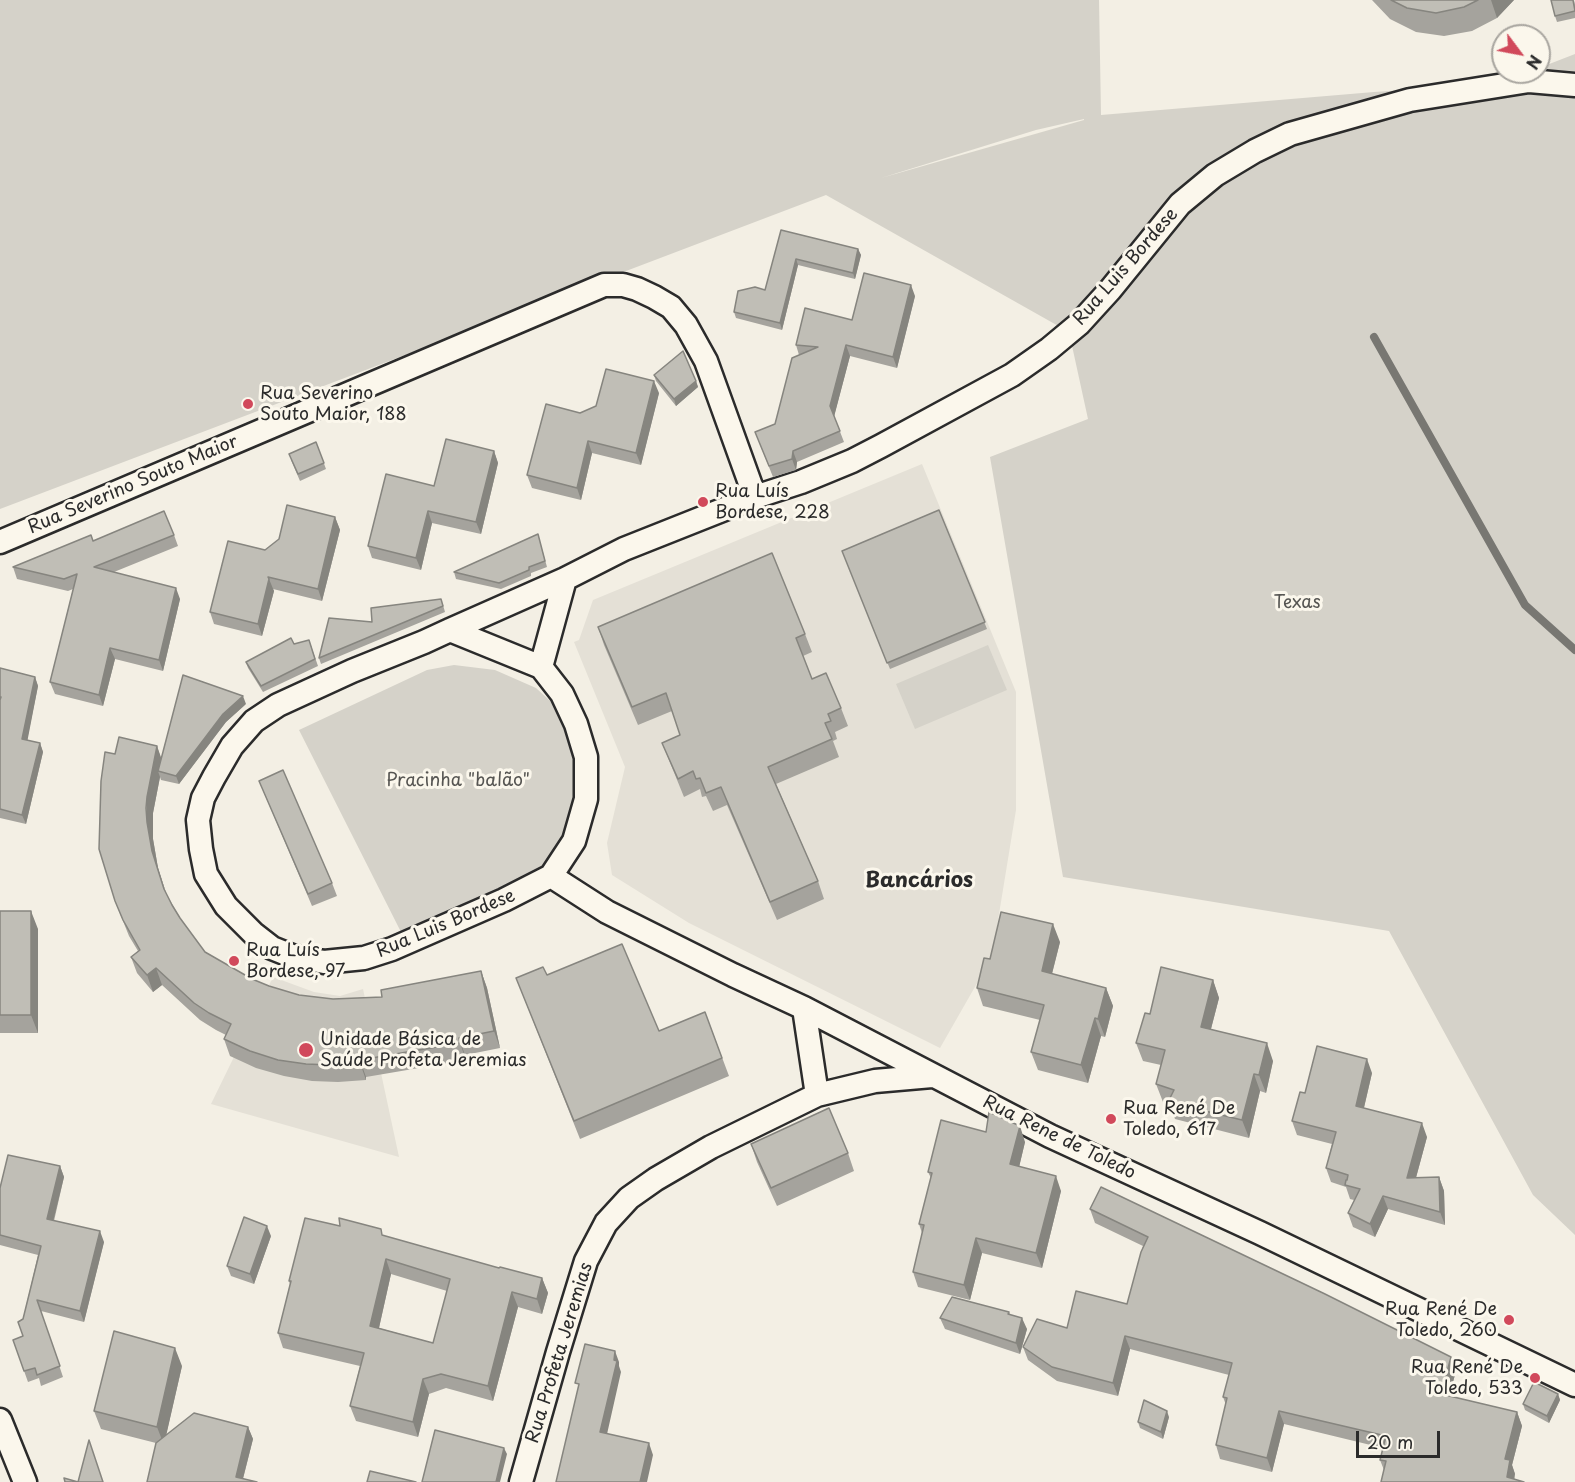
<!DOCTYPE html>
<html>
<head>
<meta charset="utf-8">
<style>
  body { margin:0 }
  #map { position:relative; width:1575px; height:1482px; overflow:hidden; background:#f3efe4; font-family:"Playpen Sans",sans-serif }
  canvas { display:block }
  .north { position:absolute; left:1491px; top:24px; width:60px; height:60px; box-sizing:border-box; background:#fbf7ec; border:2px solid #a8a59f; border-radius:50%; rotate:122deg; font-size:16px; font-weight:700; line-height:24px; text-align:center; color:#2b2b2b }
  .north::after { content:''; display:block; margin:auto; width:21px; height:27px; background:#d1495b; clip-path:polygon(50% 0,100% 100%,50% 72%,0 100%) }
  .scale { position:absolute; left:1356px; top:1431px; width:84px; height:27px; box-sizing:border-box; border:3px solid #2b2b2b; border-top:0; padding-left:8px; font-size:18px; line-height:21px; white-space:nowrap; color:#2b2b2b; -webkit-text-stroke:4px #fbf7ec; paint-order:stroke }
</style>
</head>
<body>
<div id="map">
<canvas width="1575" height="1482"></canvas>
<div class="north">N</div>
<div class="scale">20 m</div>
</div>
<script>
const ctx = document.querySelector('canvas').getContext('2d');
ctx.lineJoin = 'round';
function fillPath(path, color) { ctx.fillStyle = color; ctx.fill(path, 'evenodd'); }
function strokePath(path, color, width, dash) { ctx.strokeStyle = color; ctx.lineWidth = width; ctx.lineCap = dash ? 'butt' : 'round'; ctx.setLineDash(dash || []); ctx.stroke(path); }
function write(font, color, halo, rows, align = 'center') {
  ctx.font = font + ' "Playpen Sans",sans-serif'; ctx.lineWidth = 6; ctx.setLineDash([]); ctx.textBaseline = 'middle'; ctx.strokeStyle = halo; ctx.fillStyle = color; for (const [text, x, y, turn = 0] of rows) {
    ctx.save(); ctx.translate(x, y); ctx.rotate((+turn || 0) * Math.PI / 180); ctx.textAlign = isNaN(turn) ? turn : align; if (halo) ctx.strokeText(text, 0, 0); ctx.fillText(text, 0, 0); ctx.restore();
  }
}
const built = new Path2D(`
  M922 464 1016 692V810L992 957 940 1048 689 923 612 875 607 843 625 767 574 642 579 640 593 600Z
  M273 977 314 992 340 996 363 989 399 1157 211 1104Z`);
const green = new Path2D(`
  M0 0H1099L1101 115 1374 92 1497 84 1539 72V68L1575 54V1235L1533 1195 1389 931 1063 877 990 457 1088 419 1069 332 826 195 0 509ZM1084 119V120L881 178 1036 130Z
  M988 645 1007 690 915 729 896 684Z
  M454 665 495 670 536 688 561 711 577 742V811L561 842 540 869 402 934 299 730 427 670Z`);
const stream = new Path2D(`
  M1374 337 1525 605 1575 650`);
const minor = new Path2D(`
  M0 542 604 285H623L637 289 654 297 671 307 686 325 706 361 755 497
  M450 630 541 667 562 694 576 724 586 757V799L574 841 551 876 504 900 392 949 364 958 324 962 292 956 272 948 254 934 226 906 206 874 201 849 198 820 203 798 214 777 232 746 254 721 278 705 352 671 424 642 450 630 565 579 624 549 755 497 801 482 852 461 881 446 1012 375 1049 349 1079 324 1110 290 1180 204 1215 175 1255 151 1290 134 1410 100 1529 81 1575 85
  M541 667 565 579
  M551 876 607 912 733 975 804 1008 1050 1136 1260 1233 1575 1385
  M804 1008 817 1095
  M0 1420 25 1482
  M521 1482 558 1352 586 1261 606 1223 629 1198 656 1179 711 1147 817 1095 875 1081 932 1076`);
const wall = new Path2D(`
  M1372 0H1514L1497 18 1472 31 1444 36 1416 32 1390 19Z
  M1574 0 1575 5V18L1557 22 1555 16Z
  M781 230 858 249 861 255 855 279 798 265 782 330 736 318 734 312 765 290Z
  M915 296 897 368 850 356 834 416 844 442 797 462 796 470 773 477 755 432 775 424 799 355 796 345 852 320Z
  M654 375 696 381 698 387 676 406 656 381Z
  M659 393 641 465 592 453 581 500 532 488 527 475 580 413Z
  M316 442 326 469 300 481 291 460Z
  M494 451 498 463 481 534 432 523 421 570 372 558 368 546 434 486Z
  M939 510 987 629 890 669 842 551Z
  M335 517 340 530 322 601 273 589 274 591 262 636 214 624 210 612 265 550Z
  M538 534 547 567 531 573V576L501 589 456 579 454 572Z
  M174 535 178 546 114 572 180 599 163 671 115 659 103 706 55 694 50 682 73 589 68 591 17 579 13 567 93 541Z
  M443 605 445 612 321 664 319 658 372 622Z
  M598 627 805 634 812 652 803 656 812 679 841 708 848 726 835 732 837 739 833 741 839 757 776 784 818 881 824 899 777 920 727 805 713 811 706 796 702 797 700 789 684 797 662 743 680 735 672 711 638 725 604 645Z
  M309 640 318 666 263 692 248 668 246 662Z
  M0 668 35 677 38 686 27 740 40 743 43 752 26 824 0 818Z
  M246 704 226 722 179 784 161 780 160 777 153 813V839L158 868 166 893 180 918 205 952 252 979 269 986 299 995 333 999 382 997 481 971 487 988 500 1048 465 1055 466 1060 366 1077V1080L338 1082 312 1081 284 1076 256 1068 230 1056 224 1039 226 1035 216 1030 200 1020 162 985 153 992 137 973 131 957 138 951 129 936 115 901 157 746 161 759Z
  M259 781 332 883 337 896 312 906Z
  M0 911 38 929V1033H0Z
  M1060 942 1052 974 1106 988 1113 1006 1105 1037 1101 1036 1088 1083 1038 1070 1031 1052 1040 1020 983 1006 977 988 990 959Z
  M547 975 659 1031 705 1012 729 1076 580 1139 516 978Z
  M1213 980 1219 998 1211 1029 1273 1061 1266 1093 1260 1091 1249 1138 1175 1119 1169 1104 1163 1102 1156 1084 1161 1065 1143 1061 1136 1043 1150 1014Z
  M1372 1073 1364 1108 1427 1137 1416 1178 1439 1177 1444 1191 1445 1225 1388 1209 1375 1237 1353 1227 1348 1213 1354 1200 1350 1199 1346 1187 1331 1182 1326 1168 1332 1144 1297 1135 1292 1121 1305 1093Z
  M986 1132 1025 1142 1019 1167 1061 1191 1042 1268 982 1253 970 1300 918 1287 913 1272 922 1233 919 1224 931 1178 928 1172Z
  M751 1144 848 1153 854 1171 777 1206 757 1162Z
  M60 1166 64 1177 54 1221 104 1242 84 1322 41 1311 63 1377 41 1386 39 1378 28 1382 13 1340 23 1336V1319L38 1255 0 1245V1188Z
  M1090 1209 1456 1371 1449 1396 1517 1412 1522 1426 1512 1465 1515 1474 1384 1470 1380 1460 1383 1448 1284 1424 1272 1472 1220 1459 1216 1445 1226 1405 1223 1397 1229 1375 1130 1349 1118 1396 1057 1381 1028 1360 1023 1347 1067 1328 1127 1304 1143 1246 1095 1223Z
  M271 1236 254 1284 231 1276 227 1266Z
  M384 1236 499 1268 542 1278 548 1293 542 1314 518 1307 493 1401 446 1388 429 1394 418 1437 356 1421 350 1406 360 1366 283 1348 278 1333 290 1284 289 1281ZM391 1274 447 1291 433 1343 379 1328Z
  M1009 1312 1010 1314 1027 1329 1020 1354 945 1329 940 1318Z
  M182 1366 166 1435 248 1427 253 1439 243 1479 147 1482 156 1443 101 1429 94 1411Z
  M1558 1394 1560 1400 1549 1423 1525 1410 1523 1404Z
  M1169 1417 1163 1439 1140 1428 1138 1422Z`);
const shadedWall = new Path2D(`
  M1491 0H1514L1497 18Z
  M858 249 861 255 855 279 853 273Z
  M796 259 798 265 782 330 780 323Z
  M911 285 915 296 897 368 893 357Z
  M846 345 850 356 834 417 830 406Z
  M654 381 659 393 641 465 636 453Z
  M696 381 698 387 676 406 674 399Z
  M588 441 592 453 581 500 577 488Z
  M494 451 498 463 481 534 476 522Z
  M793 451 797 462 796 470 792 459Z
  M428 511 432 523 421 570 416 558Z
  M335 517 340 530 322 601 318 589Z
  M269 579 274 591 262 636 258 624Z
  M176 588 180 599 163 671 159 660Z
  M110 648 115 659 103 706 99 695Z
  M35 677 38 686 26 748 22 739Z
  M243 696 246 704 226 722 179 784 176 776 223 714Z
  M40 743 43 752 26 824 22 815Z
  M157 746 163 763 158 771 160 777 153 813V839L158 868 170 906 152 851 147 822V797Z
  M31 911 38 929V1033L31 1015Z
  M1053 924 1060 942 1048 989 1042 971Z
  M156 968 162 985 153 992 147 975Z
  M481 971 487 988 500 1048 494 1031Z
  M1213 980 1219 998 1207 1044 1201 1027Z
  M1106 988 1113 1006 1105 1037 1098 1019Z
  M1095 1018 1101 1036 1088 1083 1081 1065Z
  M459 1038 465 1055 466 1060 460 1043Z
  M1267 1043 1273 1061 1266 1093 1259 1075Z
  M1367 1059 1372 1073 1361 1120 1356 1106Z
  M360 1060 366 1077V1080L360 1063Z
  M1254 1074 1260 1091 1249 1138 1242 1120Z
  M1422 1123 1427 1137 1412 1192 1407 1178Z
  M1020 1126 1025 1142 1016 1180 1010 1164Z
  M60 1166 64 1177 51 1230 47 1219Z
  M1056 1176 1061 1191 1042 1268 1036 1253Z
  M1439 1177 1444 1191 1445 1225 1440 1212Z
  M1383 1196 1388 1209 1375 1237 1370 1224Z
  M267 1226 271 1236 254 1284 250 1274Z
  M100 1231 104 1242 84 1322 80 1311Z
  M976 1238 982 1253 970 1300 964 1285Z
  M386 1259 391 1274 376 1341 370 1326Z
  M542 1278 548 1293 542 1314 537 1299Z
  M512 1292 518 1307 493 1401 488 1386Z
  M1022 1318 1027 1329 1020 1354 1016 1343Z
  M1125 1336 1130 1349 1118 1396 1113 1383Z
  M175 1348 182 1366 164 1445 157 1427Z
  M615 1351 619 1362V1366L621 1372 605 1443 600 1432Z
  M1451 1357 1456 1371 1446 1408 1441 1394Z
  M423 1379 429 1394 418 1437 413 1422Z
  M1558 1394 1560 1400 1549 1423 1547 1416Z
  M1167 1411 1169 1417 1163 1439 1161 1432Z
  M1279 1411 1284 1424 1272 1472 1267 1458Z
  M1517 1412 1522 1426 1512 1465 1515 1474 1514 1482 1507 1477 1505 1459Z
  M248 1427 253 1439 242 1482 236 1477Z
  M649 1443 653 1455 647 1482H640Z
  M504 1448 507 1454 500 1482H496Z`);
const building = new Path2D(`
  M1391 0H1478L1464 7 1436 13 1407 8Z
  M1551 0H1573L1575 11 1555 16Z
  M781 230 858 249 853 273 796 259 780 323 734 312 738 291 755 287 765 290Z
  M864 273 911 285 893 357 846 345 830 406 840 431 793 451 792 459 769 466 755 432 775 424 792 358 818 347 796 345 805 308 852 320Z
  M683 351 696 381 674 399 654 375Z
  M606 369 654 381 636 453 588 441 577 488 527 475 546 404 580 413 596 406Z
  M446 439 494 451 476 522 428 511 416 558 368 546 386 474 434 486Z
  M316 442 324 463 298 474 289 454Z
  M287 505 335 517 318 589 268 577 269 579 258 624 210 612 228 541 265 550 279 539Z
  M939 510 985 622 887 663 842 551Z
  M164 511 174 535 94 567 176 588 159 660 110 648 99 695 50 682 77 574 64 579 13 567 91 535 93 541Z
  M538 534 545 561 529 567V570L499 583 454 572Z
  M772 553 805 634 796 638 812 679 826 673 841 708 828 714 831 721 825 723 832 739 768 767 818 881 770 902 721 787 706 793 700 778 696 779 693 771 678 779 662 743 680 735 666 693 632 707 598 627Z
  M441 599 443 606 319 658 329 618 372 622 371 608Z
  M291 638 294 644 309 640 315 659 261 686 246 662Z
  M0 668 35 677 22 739 40 743 22 815 0 809V700L1 697H0Z
  M183 675 243 696 223 714 176 776 158 771Z
  M119 737 157 746 147 797 146 808 147 822 152 851 164 889 172 905 180 918 205 952 252 979 269 986 299 995 333 999 382 997 381 990 481 971 494 1031 459 1038 460 1043 360 1060V1063L331 1065 306 1064 278 1060 250 1051 224 1039 231 1024 209 1013 194 1003 156 968 147 975 131 957 140 950 123 920 115 901 99 849 101 781 105 752 115 754Z
  M283 770 332 883 308 894 259 781Z
  M0 911H31V1015H0Z
  M1001 912 1053 924 1042 971 1106 988 1098 1019 1095 1018 1081 1065 1031 1052 1044 1005 977 988 984 958 990 959Z
  M622 944 659 1031 705 1012 722 1058 574 1121 516 978 543 967 547 975Z
  M1161 967 1213 980 1201 1027 1267 1043 1259 1075 1254 1074 1242 1120 1168 1102 1174 1090 1156 1084 1165 1050 1136 1043 1145 1013 1150 1014Z
  M1317 1046 1367 1059 1356 1106 1422 1123 1407 1178 1439 1177 1440 1212 1383 1196 1370 1224 1348 1213 1360 1189 1345 1185 1346 1180H1347L1348 1175 1326 1168 1336 1132 1292 1121 1300 1092 1305 1093Z
  M829 1108 848 1153 771 1188 751 1144Z
  M989 1112 1020 1126 1010 1164 1056 1176 1036 1253 976 1238 964 1285 913 1272 924 1225 919 1224 932 1173 928 1172 941 1120 986 1132Z
  M8 1155 60 1166 47 1219 100 1231 80 1311 37 1300 60 1366 37 1375 35 1368 24 1371 13 1340 23 1336 18 1322 23 1319 41 1246 0 1235V1188Z
  M1101 1187 1325 1294 1451 1357 1441 1394 1517 1412 1505 1459 1510 1460 1507 1477 1524 1482H1381L1386 1461 1380 1460 1386 1436 1279 1411 1267 1458 1216 1445 1227 1398 1223 1397 1232 1363 1125 1336 1113 1383 1052 1367 1023 1347 1037 1319 1067 1328 1076 1291 1127 1304 1141 1252 1148 1237 1090 1209Z
  M244 1217 267 1226 250 1274 227 1266Z
  M305 1218 340 1226 339 1218 381 1229 382 1235 499 1268 500 1267 542 1278 537 1299 512 1292 488 1386 441 1374 423 1379 413 1422 350 1406 364 1353 278 1333 291 1281H289ZM386 1259 450 1279 433 1343 370 1326Z
  M952 1297 1009 1312 1008 1314 1022 1318 1016 1343 940 1318Z
  M114 1331 175 1348 157 1427 94 1411Z
  M585 1344 615 1351 614 1360 617 1361 600 1432 649 1443 640 1482H556L579 1384 575 1383Z
  M1534 1382 1558 1394 1547 1416 1523 1404Z
  M1144 1400 1167 1411 1161 1432 1138 1422Z
  M194 1413 248 1427 236 1477 257 1482H147L156 1443Z
  M435 1430 504 1448 496 1482H422Z
  M89 1440 103 1482H65L64 1478 78 1482Z
  M370 1471 416 1482H367Z`);
const markers = [
  [248,404,6,"#d1495b"],
  [703,502,6,"#d1495b"],
  [234,961,6,"#d1495b"],
  [306,1050,8,"#d1495b"],
  [1111,1119,6,"#d1495b"],
  [1509,1320,6,"#d1495b"],
  [1535,1378,6,"#d1495b"]
];
const streetNames = [
  ["Rua Luis Bordese",1126,267,-49],
  ["Rua Severino Souto Maior",133,485,-23],
  ["Rua Luis Bordese",446,924,-23],
  ["Rua Rene de Toledo",1059,1138,26],
  ["Rua Profeta Jeremias",560,1353,-73]
];
const poiNames = [
  ["Rua Severino",260,394],
  ["Souto Maior, 188",260,415],
  ["Rua Luís",715,492],
  ["Bordese, 228",715,513],
  ["Rua Luís",246,951],
  ["Bordese, 97",246,972],
  ["Unidade Básica de",320,1040],
  ["Saúde Profeta Jeremias",320,1061],
  ["Rua René De",1123,1109],
  ["Toledo, 617",1123,1130],
  ["Rua René De",1497,1310,"right"],
  ["Toledo, 260",1497,1331,"right"],
  ["Rua René De",1523,1368,"right"],
  ["Toledo, 533",1523,1389,"right"]
];
const parkNames = [
  ["Texas",1297,603],
  ["Pracinha \"balão\"",458,781]
];
const quarterNames = [
  ["Bancários",919,881]
];
fillPath(built, '#e4e0d6');
fillPath(green, '#d5d2c9');
strokePath(stream, '#787772', 8);
strokePath(minor, '#2b2b2b', 27);
strokePath(minor, '#fbf7ec', 22);
fillPath(wall, '#a5a39d');
fillPath(shadedWall, '#86857f');
fillPath(building, '#c0beb6');
strokePath(building, '#86857f', 1.5);
for (const [x, y, r, color] of markers) { const dot = new Path2D(); dot.arc(x, y, r, 0, 2 * Math.PI); ctx.fillStyle = color; ctx.fill(dot); strokePath(dot, '#fbf7ec', 2); }
write('18px', '#2b2b2b', '#fbf7ec', streetNames);
write('18px', '#2b2b2b', '#fbf7ec', poiNames, 'left');
write('18px', '#565552', '#fbf7ec', parkNames);
write('bold 21px', '#2b2b2b', '#fbf7ec', quarterNames);
</script>
</body>
</html>
